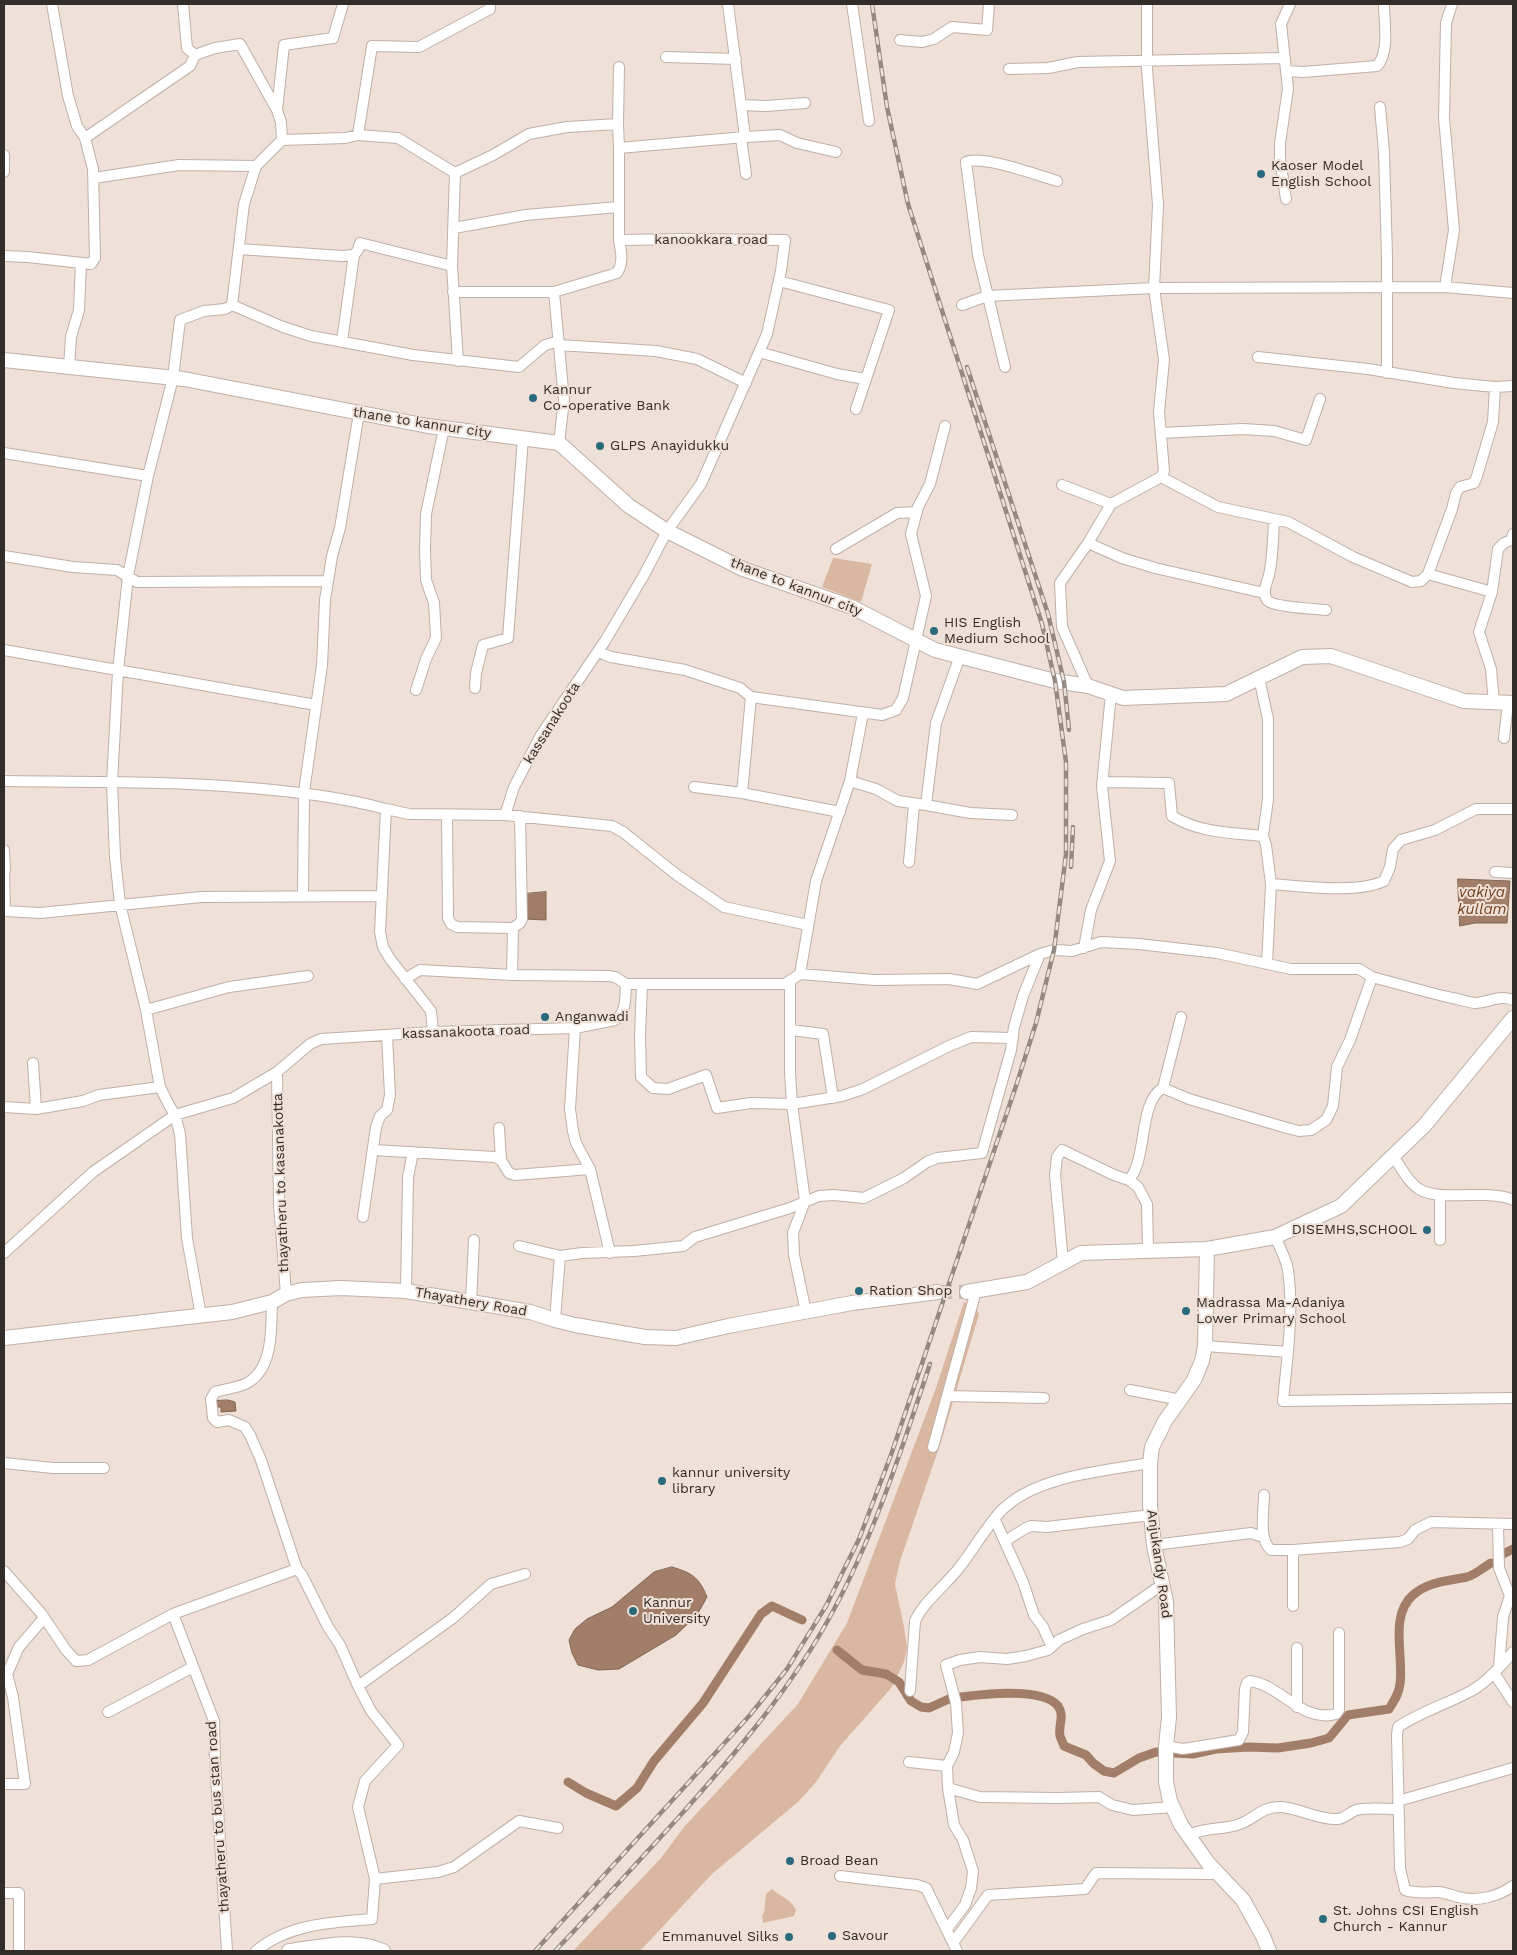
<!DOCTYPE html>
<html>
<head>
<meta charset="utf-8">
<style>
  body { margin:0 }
  #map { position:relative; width:1517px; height:1955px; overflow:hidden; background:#f0e1d8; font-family:"Work Sans",sans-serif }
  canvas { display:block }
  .frame { position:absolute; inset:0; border:5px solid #322d29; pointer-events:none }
</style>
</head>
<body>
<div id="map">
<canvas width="1517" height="1955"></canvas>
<div class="frame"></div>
</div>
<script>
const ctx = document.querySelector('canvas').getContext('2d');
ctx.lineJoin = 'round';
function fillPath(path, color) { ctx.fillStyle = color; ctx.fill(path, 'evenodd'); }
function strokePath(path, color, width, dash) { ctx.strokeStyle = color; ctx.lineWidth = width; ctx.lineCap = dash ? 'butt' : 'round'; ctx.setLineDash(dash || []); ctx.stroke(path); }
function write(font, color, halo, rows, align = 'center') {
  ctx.font = font + ' "Work Sans",sans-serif'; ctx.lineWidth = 4; ctx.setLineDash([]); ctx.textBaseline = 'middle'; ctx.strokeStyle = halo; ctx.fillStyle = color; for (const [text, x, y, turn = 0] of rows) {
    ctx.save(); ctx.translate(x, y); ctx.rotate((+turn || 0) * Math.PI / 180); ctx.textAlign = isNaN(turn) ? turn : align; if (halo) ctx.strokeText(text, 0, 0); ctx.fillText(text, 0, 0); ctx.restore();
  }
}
const green = new Path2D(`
  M833 558 872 564 861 602 822 587Z
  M964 1302 975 1305 979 1314 941 1442 900 1561 895 1584 904 1627 907 1648 904 1662 892 1687 840 1746 816 1782 799 1801 712 1874 640 1951H573L661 1858 684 1827 798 1704 847 1623 936 1388Z
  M772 1889C781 1897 792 1900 796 1910L794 1916 763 1923 762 1915 764 1913 766 1894Z`);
const water = new Path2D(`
  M1458 879 1510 881 1507 923H1475L1460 926Z
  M546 892V920L525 919 524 894Z
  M228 1400 235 1402 236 1411 221 1412V1407H216V1401Z
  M672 1567C692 1573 699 1577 707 1597L697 1615 676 1635 619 1669 598 1670 578 1665 572 1653 569 1640 575 1629 587 1619 612 1607 654 1572Z`);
const canal = new Path2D(`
  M1503 1554 1513 1549
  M837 1650 862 1670 886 1674 899 1682 911 1701 921 1707 929 1708 951 1698
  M961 1697C983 1694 1043 1687 1058 1706 1065 1716 1058 1725 1060 1736 1061 1739 1063 1743 1064 1746L1086 1755 1093 1763 1104 1771 1114 1773 1139 1758 1156 1752 1193 1754 1216 1749 1248 1747 1278 1748 1311 1743 1329 1738 1348 1715 1389 1709C1394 1701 1399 1694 1400 1684 1404 1656 1389 1616 1413 1595 1429 1581 1448 1581 1467 1577 1475 1575 1484 1567 1491 1563
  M568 1782 586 1793 616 1806 637 1788 654 1761 703 1703 761 1614 772 1606 802 1620`);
const secondaryTunnel = new Path2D(`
  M938 1292H967`);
const street = new Path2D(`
  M852 4 869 121
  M900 40 922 42 934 39 952 27 987 30 989 4
  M666 57 736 59
  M1009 69 1048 68 1078 62 1285 58
  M1287 71 1303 72 1377 66C1390 52 1384 22 1384 4
  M741 105 766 106 805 103
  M1380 107 1384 152 1387 257V373
  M277 110 284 45 333 38 343 4
  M618 124 619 67
  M745 137 780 135 797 143 836 152
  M85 138 190 66 195 55
  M741 138 746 174
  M282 140 345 138 358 135
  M4 155V172
  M455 173 493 155 529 134 567 127 618 124 619 148
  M94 178 179 165 256 166
  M1286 199 1280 159V143L1288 89 1281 24 1290 4
  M454 228 526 215 618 207
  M239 249 342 256 354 255 358 250 360 243 452 266
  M4 256 28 257 91 264 95 258 93 169 85 138 77 126 68 96 52 4
  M779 281 889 310 856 409
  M1445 287 1454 230 1444 118 1446 23 1452 4
  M453 292H554L564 400 559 443
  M554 292 617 273C624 262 621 252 619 240
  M232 305 283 327 311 336 413 355 519 367 545 345 559 341
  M962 305 987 296 1154 288 1445 287 1513 293
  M342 341 354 255
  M559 345 656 351 697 359 746 383
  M759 352 837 374 865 379
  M1258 357 1368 369 1454 383 1495 387 1513 386
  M458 361 452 266 455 173 398 138 358 135 372 46 419 47 490 9V4
  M69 367 71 337 79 310 81 263
  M1005 367 978 255 966 162C983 155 1037 175 1057 181
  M1161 433 1243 429 1274 431 1306 440 1320 399
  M4 453 148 476
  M1161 477 1218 507 1288 522 1353 557 1412 582 1421 581 1428 574 1492 592
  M1062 485 1111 504
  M1274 520C1273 539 1273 557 1269 575 1267 583 1261 594 1268 601 1275 607 1316 609 1326 610
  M1088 543 1122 558 1155 568 1264 593
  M836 549 897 513 917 512
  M4 556 73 567 117 570 137 582 328 581
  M1428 574 1452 509 1456 493 1460 487 1474 483 1477 476 1493 422 1495 387
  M4 650 316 705
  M598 652 611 657 685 670 740 688 751 697 882 715 896 710 903 698 926 596 911 534 918 507 930 484 945 426
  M1259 678 1268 719V799L1263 836 1266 845 1271 884 1267 964
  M1088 686 1062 627 1060 583 1088 543 1111 504 1161 477 1164 471 1159 412 1164 360 1154 288 1158 205 1147 69V4
  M475 688 476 673 483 645 508 638 523 438
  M416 690 426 659 436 638 434 603 426 580 425 550 426 514 444 428
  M1494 703 1491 669 1479 632 1492 592 1498 549 1504 543 1511 540 1513 534
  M1504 738 1508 703
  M4 781C86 782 169 781 251 788 297 792 341 797 386 809L380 932 383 947 390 959 431 1011 433 1032
  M850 781 876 789 898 801 926 805 936 723 960 656
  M1103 782 1169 783 1172 816C1200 833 1232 833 1263 836
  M694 787 742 793 840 812
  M742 793 751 697
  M926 805 970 813 1012 815
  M386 809 409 814 505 815 514 787 541 735 605 641 644 575 667 531 701 484 767 334 781 271 785 240 685 239 619 240V148L745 137 728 4
  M447 815 448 918 451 924 457 927 513 928 520 923 522 919 520 816
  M505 815 612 826 623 832 677 875 724 907 808 925
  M4 850 5 870
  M909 862 914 804
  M4 870 5 911 40 913 201 897 382 896
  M1495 872 1513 873
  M1271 884C1302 886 1357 894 1384 881L1390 867 1393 849 1401 840 1435 830 1476 809H1513
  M303 896 304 792 322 665 325 600 332 556 340 528 359 413
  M513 928 512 975 608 976 615 977 626 984
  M1084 948 1091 910 1110 861 1102 786 1111 694
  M800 974 875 980 949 979 977 984 1040 954 1054 950 1072 951 1101 942 1139 944 1217 953 1291 969H1359L1372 977
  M405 979 420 970 512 975
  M790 981V1073L792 1104 805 1201 793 1233 794 1255 806 1312
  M642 984 640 1036 641 1077 653 1088 668 1089 706 1075 717 1108 751 1103 792 1104 842 1096 863 1089 949 1046 971 1037 1013 1038
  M146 1010 229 987 308 976
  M575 1028 570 1109 573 1131 576 1143 590 1169 610 1253
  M791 1030 823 1034 833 1098
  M33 1063 36 1109
  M277 1072 279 1203 286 1294
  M160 1087 169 1105 175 1115 180 1134 187 1238 201 1316
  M1163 1088 1181 1017
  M4 1107 36 1109 83 1101 99 1095 160 1087 146 1010 120 904 115 857 112 783 118 671 128 576 148 476 173 378 180 320 204 311 225 309 232 305 244 204 256 166 282 140 281 122 277 110 240 44 215 48 195 55 187 48 183 4
  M499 1128 501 1160
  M373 1150 495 1157 501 1160 509 1173 515 1175 590 1169
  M1393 1156C1400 1166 1408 1182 1419 1189 1434 1199 1469 1194 1487 1195 1495 1196 1506 1196 1513 1200
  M1129 1180 1138 1187 1147 1204 1148 1249
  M363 1217 376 1127 380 1116 387 1110 390 1095 387 1035
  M1275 1237C1280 1247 1286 1259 1288 1270 1294 1313 1287 1358 1283 1401L1513 1398
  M1440 1240V1195
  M519 1246 560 1256
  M4 1253 93 1172 175 1115 233 1098 277 1072 310 1044 321 1039 433 1032 575 1028 615 1020C627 1013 625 996 626 984H785L800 974 816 881 850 781 863 713
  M1063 1262 1055 1175 1057 1157 1062 1150 1114 1175 1129 1180C1148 1158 1138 1102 1163 1088L1189 1099 1287 1128 1299 1131 1311 1130 1326 1120 1333 1106 1337 1067 1350 1040 1372 977C1399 984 1425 992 1452 998 1459 999 1467 1002 1475 1003 1488 1003 1501 994 1513 1000
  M406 1291 408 1177 413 1152
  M471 1302 474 1240
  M555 1320 560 1256 582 1253 634 1251 683 1246 695 1237 790 1208 819 1196 834 1195 864 1198 904 1178 927 1162 937 1158 982 1153 1011 1050 1014 1027 1023 996 1040 954
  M1205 1346 1288 1352
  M1130 1390 1181 1400
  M947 1396 1044 1398
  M933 1447 976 1291
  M4 1463 53 1468H104
  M1264 1495C1264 1511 1258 1539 1271 1550H1293L1400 1542 1408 1539 1415 1530 1431 1522 1513 1524
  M995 1520 1023 1582 1034 1615 1043 1627 1051 1645
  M1498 1525 1499 1568 1510 1596 1503 1617 1499 1667
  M1005 1541 1026 1528 1031 1526 1047 1527 1151 1515
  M1154 1545 1251 1533 1263 1537
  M1293 1550V1606
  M4 1571 41 1613 66 1650 76 1661 88 1660 173 1614 214 1721 215 1761 227 1951
  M173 1614 297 1569
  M1297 1648V1707
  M1513 1652C1501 1666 1487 1682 1471 1691 1447 1704 1420 1712 1398 1727L1397 1735 1400 1868 1405 1890C1416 1894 1428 1892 1439 1892 1446 1893 1451 1895 1458 1897 1477 1902 1497 1897 1513 1886
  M1494 1673 1513 1702
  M358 1686 453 1618 491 1584 525 1574
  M910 1691 915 1621C925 1600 945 1586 959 1568 973 1550 985 1529 1000 1512 1033 1476 1104 1471 1150 1463
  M108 1712 193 1667
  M1166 1746 1183 1749 1239 1740 1243 1732 1245 1689 1247 1683 1250 1681C1283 1686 1301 1723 1336 1714L1339 1710V1633
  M909 1762 947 1766
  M4 1784H25L13 1697 7 1674 19 1647 44 1618
  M948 1788 980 1797 1057 1798 1099 1797 1112 1805 1133 1810 1173 1807
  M1398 1801 1513 1768
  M1189 1835C1205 1827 1221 1830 1237 1825 1255 1820 1260 1806 1282 1807 1301 1809 1319 1820 1338 1819 1345 1818 1349 1813 1356 1810 1365 1807 1387 1809 1398 1809
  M840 1876 917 1885 926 1888 957 1951
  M375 1879 438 1872 454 1867 519 1821 558 1828
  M4 1893H19V1951
  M947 1929 965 1905 971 1888 973 1871 963 1840 954 1825 948 1788 947 1766 954 1752 958 1733 956 1703 946 1665 960 1660 980 1657 1007 1659 1026 1656 1048 1650 1059 1640 1083 1629 1111 1620 1163 1584
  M953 1943 988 1895 1085 1889 1096 1873 1219 1874
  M256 1951C288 1924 332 1922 372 1919L375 1879 358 1807 365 1781 398 1745 371 1711 358 1686 340 1645 328 1627 302 1575 297 1569 261 1460 250 1435 245 1427 229 1420 217 1422 213 1418 211 1399 215 1392C225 1389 236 1388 245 1384 274 1370 271 1329 272 1302`);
const secondary = new Path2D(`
  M4 360 184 379 428 426 559 443 629 506 667 531 743 569 852 607 935 650 1055 681 1088 686 1123 698 1226 694 1302 657 1331 656 1464 701 1513 703
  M1207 1249 1205 1346 1202 1361 1194 1380 1165 1421 1152 1447 1150 1463V1505L1154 1545 1166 1602 1169 1717 1166 1746V1782L1170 1801 1181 1825 1208 1863 1243 1900 1263 1936 1269 1951
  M967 1292 1027 1282 1081 1253 1207 1249 1275 1237 1341 1206 1424 1126 1513 1018
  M4 1338 232 1312 272 1302 286 1294 302 1290 341 1288 406 1291 530 1312 555 1320 575 1325 645 1337 676 1338 728 1326 852 1303 938 1292
  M289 1951C321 1947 353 1938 383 1951`);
const rail = new Path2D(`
  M967 367 1048 614 1064 682 1069 730
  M1071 867 1073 827
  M535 1951 750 1715 787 1669 826 1606 859 1539 891 1455 1017 1083 1036 1023 1054 950 1066 854V762L1055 681 1042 624 908 204 887 107 872 4
  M555 1951C597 1907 637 1863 678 1818 735 1754 791 1689 832 1613 875 1534 902 1448 930 1364`);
const markers = [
  [1261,174,5,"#296b7d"],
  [533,398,5,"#296b7d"],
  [600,446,5,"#296b7d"],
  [934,631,5,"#296b7d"],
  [545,1017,5,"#296b7d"],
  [1427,1230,5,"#296b7d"],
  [859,1291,5,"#296b7d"],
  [1186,1311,5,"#296b7d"],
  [662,1481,5,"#296b7d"],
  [633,1611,5,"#296b7d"],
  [790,1861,5,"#296b7d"],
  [1323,1919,5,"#296b7d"],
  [832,1936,5,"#296b7d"],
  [789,1937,5,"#296b7d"]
];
const poiNames = [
  ["Kaoser Model",1271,166],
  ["English School",1271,182],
  ["Kannur",543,390],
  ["Co-operative Bank",543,406],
  ["GLPS Anayidukku",610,446],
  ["HIS English",944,623],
  ["Medium School",944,639],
  ["Anganwadi",555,1017],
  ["DISEMHS,SCHOOL",1417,1230,"right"],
  ["Ration Shop",869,1291],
  ["Madrassa Ma-Adaniya",1196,1303],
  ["Lower Primary School",1196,1319],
  ["kannur university",672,1473],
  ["library",672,1489],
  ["Kannur",643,1603],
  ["University",643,1619],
  ["Broad Bean",800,1861],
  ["St. Johns CSI English",1333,1911],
  ["Church - Kannur",1333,1927],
  ["Savour",842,1936],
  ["Emmanuvel Silks",779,1937,"right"]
];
const streetNames = [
  ["kanookkara road",711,240],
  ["thane to kannur city",422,423,9],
  ["thane to kannur city",796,587,21],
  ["kassanakoota",552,723,-58],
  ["kassanakoota road",466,1032,-2],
  ["thayatheru to kasanakotta",281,1183,-92],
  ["Thayathery Road",471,1302,10],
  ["Anjukandy Road",1159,1564,82],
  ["thayatheru to bus stan road",218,1817,-94]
];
const waterNames = [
  ["vakiya",1482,893],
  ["kullam",1482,910]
];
fillPath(green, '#dab7a1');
fillPath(water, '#a27e68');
strokePath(water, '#806655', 1);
strokePath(canal, '#a27e68', 9);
strokePath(secondaryTunnel, '#cabdb5', 14, [14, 7]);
strokePath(street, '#bfb0a7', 12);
strokePath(secondary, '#bfb0a7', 16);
strokePath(street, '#fff', 10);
strokePath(secondary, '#fff', 14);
strokePath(rail, '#948a83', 4.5);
strokePath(rail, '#f0e1d8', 2.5, [8]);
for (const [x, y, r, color] of markers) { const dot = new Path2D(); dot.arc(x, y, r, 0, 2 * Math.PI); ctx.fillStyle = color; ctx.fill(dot); strokePath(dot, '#f0e1d8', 2); }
write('14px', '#322d29', '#f0e1d8', poiNames, 'left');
write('14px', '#322d29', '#f0e1d8', streetNames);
write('italic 15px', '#713e1c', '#f0e1d8', waterNames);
</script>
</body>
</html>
